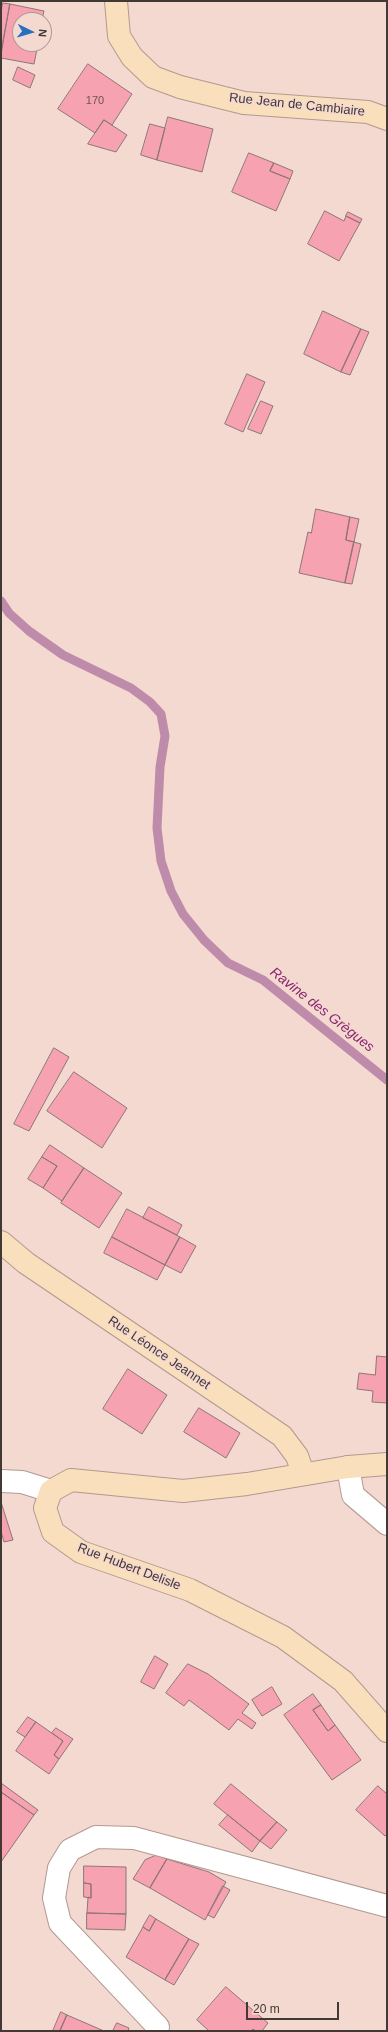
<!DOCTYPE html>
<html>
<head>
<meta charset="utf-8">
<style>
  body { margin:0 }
  #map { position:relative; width:388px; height:2032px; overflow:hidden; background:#f4d9d1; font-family:Helvetica,sans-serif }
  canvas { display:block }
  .frame { position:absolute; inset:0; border:2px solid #423834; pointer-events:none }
  .north { position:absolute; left:12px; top:12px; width:40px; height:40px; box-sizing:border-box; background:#f4d9d1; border:1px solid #ad9992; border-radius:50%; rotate:95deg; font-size:11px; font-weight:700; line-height:16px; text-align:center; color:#423834 }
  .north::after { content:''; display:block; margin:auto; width:14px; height:18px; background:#296ebf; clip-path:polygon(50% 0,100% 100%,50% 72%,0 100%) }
  .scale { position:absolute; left:246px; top:2002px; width:93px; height:18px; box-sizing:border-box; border:2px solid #423834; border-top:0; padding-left:5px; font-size:12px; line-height:14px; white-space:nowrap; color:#423834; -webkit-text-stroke:3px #f4d9d1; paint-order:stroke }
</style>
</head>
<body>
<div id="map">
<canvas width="388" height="2032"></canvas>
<div class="frame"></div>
<div class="north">N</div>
<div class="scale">20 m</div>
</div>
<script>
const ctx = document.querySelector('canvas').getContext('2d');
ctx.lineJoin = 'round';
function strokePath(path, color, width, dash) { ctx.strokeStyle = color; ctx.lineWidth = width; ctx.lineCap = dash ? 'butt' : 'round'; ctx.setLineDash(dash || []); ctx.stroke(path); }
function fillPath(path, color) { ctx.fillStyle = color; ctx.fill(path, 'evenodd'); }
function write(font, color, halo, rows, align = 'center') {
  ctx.font = font + ' Helvetica,sans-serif'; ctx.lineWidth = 3; ctx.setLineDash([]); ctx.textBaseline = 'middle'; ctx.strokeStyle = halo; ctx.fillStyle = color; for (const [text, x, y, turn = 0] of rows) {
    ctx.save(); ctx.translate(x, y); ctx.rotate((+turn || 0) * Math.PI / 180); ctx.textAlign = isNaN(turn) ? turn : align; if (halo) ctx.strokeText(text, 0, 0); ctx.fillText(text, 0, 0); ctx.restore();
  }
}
const stream = new Path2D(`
  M1 601 9 613 29 631 63 655 131 688 150 702 161 714 165 736 160 767 157 828 161 861 171 891 183 914 204 940 228 963 263 980 387 1080`);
const building = new Path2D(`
  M3 3 10 4 1 51V13Z
  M10 4 44 11 42 20H20V44H38L34 64 1 58Z
  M88 64 132 94 112 125 104 120 95 133 58 109Z
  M18 67 35 75 30 88 13 80Z
  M168 117 213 129 202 172 157 160Z
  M104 120 127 135 116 152 88 144Z
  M150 124 165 128 157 160 141 155Z
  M249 153 274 163 270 171 290 179 276 211 232 192Z
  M274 163 293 171 290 179 270 171Z
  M325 211 344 221 346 216 360 223 339 261 308 244Z
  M348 212 362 219 360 223 346 216Z
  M323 311 361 329 341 372 304 354Z
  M361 329 369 332 350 375 341 372Z
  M247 374 265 382 243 432 225 424Z
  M261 401 273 406 261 434 248 429Z
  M316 509 350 517 346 540 354 542 345 583 299 573 308 532 311 533Z
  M350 517 359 519 354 542 346 540Z
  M354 542 361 544 352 584 345 583Z
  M54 1048 69 1057 29 1131 14 1124Z
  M74 1072 127 1108 102 1148 47 1111Z
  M50 1145 84 1168 62 1201 43 1188 57 1166 42 1157Z
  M42 1157 57 1166 43 1188 28 1179Z
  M84 1168 122 1193 99 1228 61 1203Z
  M149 1207 182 1225 177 1235 143 1218Z
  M127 1209 180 1237 165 1265 112 1237Z
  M112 1237 165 1265 157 1280 104 1253Z
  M180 1237 196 1246 181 1273 165 1265Z
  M377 1356 387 1357V1403L372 1402 373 1391 357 1389 359 1373 375 1375Z
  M128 1369 167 1395 142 1434 103 1409Z
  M199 1408 240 1433 226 1458 184 1432Z
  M1 1502 13 1540 4 1542 1 1531Z
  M155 1656 168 1664 154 1689 141 1682Z
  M188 1664 208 1674 249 1704 242 1713 256 1723 252 1729 238 1719 229 1730 189 1700 184 1706 166 1693Z
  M272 1687 282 1704 262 1716 252 1700Z
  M313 1694 321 1705 313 1710 328 1731 335 1725 361 1760 332 1780 284 1715Z
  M321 1705 335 1725 328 1731 313 1710Z
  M28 1717 36 1722 25 1737 17 1732Z
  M36 1722 63 1741 54 1755 59 1759 49 1774 16 1751Z
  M56 1728 73 1739 59 1759 54 1755 63 1741 52 1733Z
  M1 1783 38 1810 34 1815 1 1792Z
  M231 1784 277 1822 260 1841 214 1804Z
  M378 1786 387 1794V1834L385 1836 356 1810Z
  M1 1792 34 1815 1 1862Z
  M228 1815 260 1841 252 1852 219 1825Z
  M277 1822 287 1830 271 1849 260 1841Z
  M157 1855 167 1859 150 1888 133 1879 145 1860Z
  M167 1859 209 1872 226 1882 205 1920 150 1888Z
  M84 1866 126 1867V1914L87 1913 88 1897 91 1898V1884L84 1883Z
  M84 1883 91 1884V1898L84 1897Z
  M223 1886 230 1890 214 1918 208 1915Z
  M87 1913 126 1914 125 1930 87 1929Z
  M150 1915 156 1919 149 1931 143 1927Z
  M156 1919 189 1939 165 1980 126 1957 143 1927 149 1931Z
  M189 1939 199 1944 174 1985 165 1980Z
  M226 1987 268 2023 262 2031H256L253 2029 251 2031H209L197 2020Z
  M61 2012 67 2015 60 2031H53Z
  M67 2015 104 2031H60Z
  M117 2023 129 2028 128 2031H113Z`);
const street = new Path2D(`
  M348 1467 353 1495 387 1524
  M1 1481 22 1482 51 1491
  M158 2027 60 1923 54 1898 59 1868 70 1850 96 1837 134 1838 387 1906`);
const secondary = new Path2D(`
  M116 1 119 36 132 57 153 77 180 87 244 103 368 112 387 119
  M1 1242 26 1263 282 1436 297 1456 303 1473
  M387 1464 348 1467 247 1484 183 1491 71 1480 51 1491 45 1508 53 1532 81 1552 190 1590 283 1637 343 1681 387 1731`);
const numberNames = [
  ["170",95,101]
];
const streetNames = [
  ["Rue Jean de Cambiaire",297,105,6],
  ["Rue Léonce Jeannet",159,1353,34],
  ["Rue Hubert Delisle",129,1567,21]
];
const waterNames = [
  ["Ravine des Grègues",322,1010,38]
];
strokePath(stream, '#bf8baa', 9);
fillPath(building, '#f6a2b0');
strokePath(building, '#8e7578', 1);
strokePath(street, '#b29991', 24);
strokePath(secondary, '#b29991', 24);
strokePath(street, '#fff', 22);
strokePath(secondary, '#f9dfbb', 22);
write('11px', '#6f5253', null, numberNames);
write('13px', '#423834', '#f4d9d1', streetNames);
write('italic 14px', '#8a276f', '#f4d9d1', waterNames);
</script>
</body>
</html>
